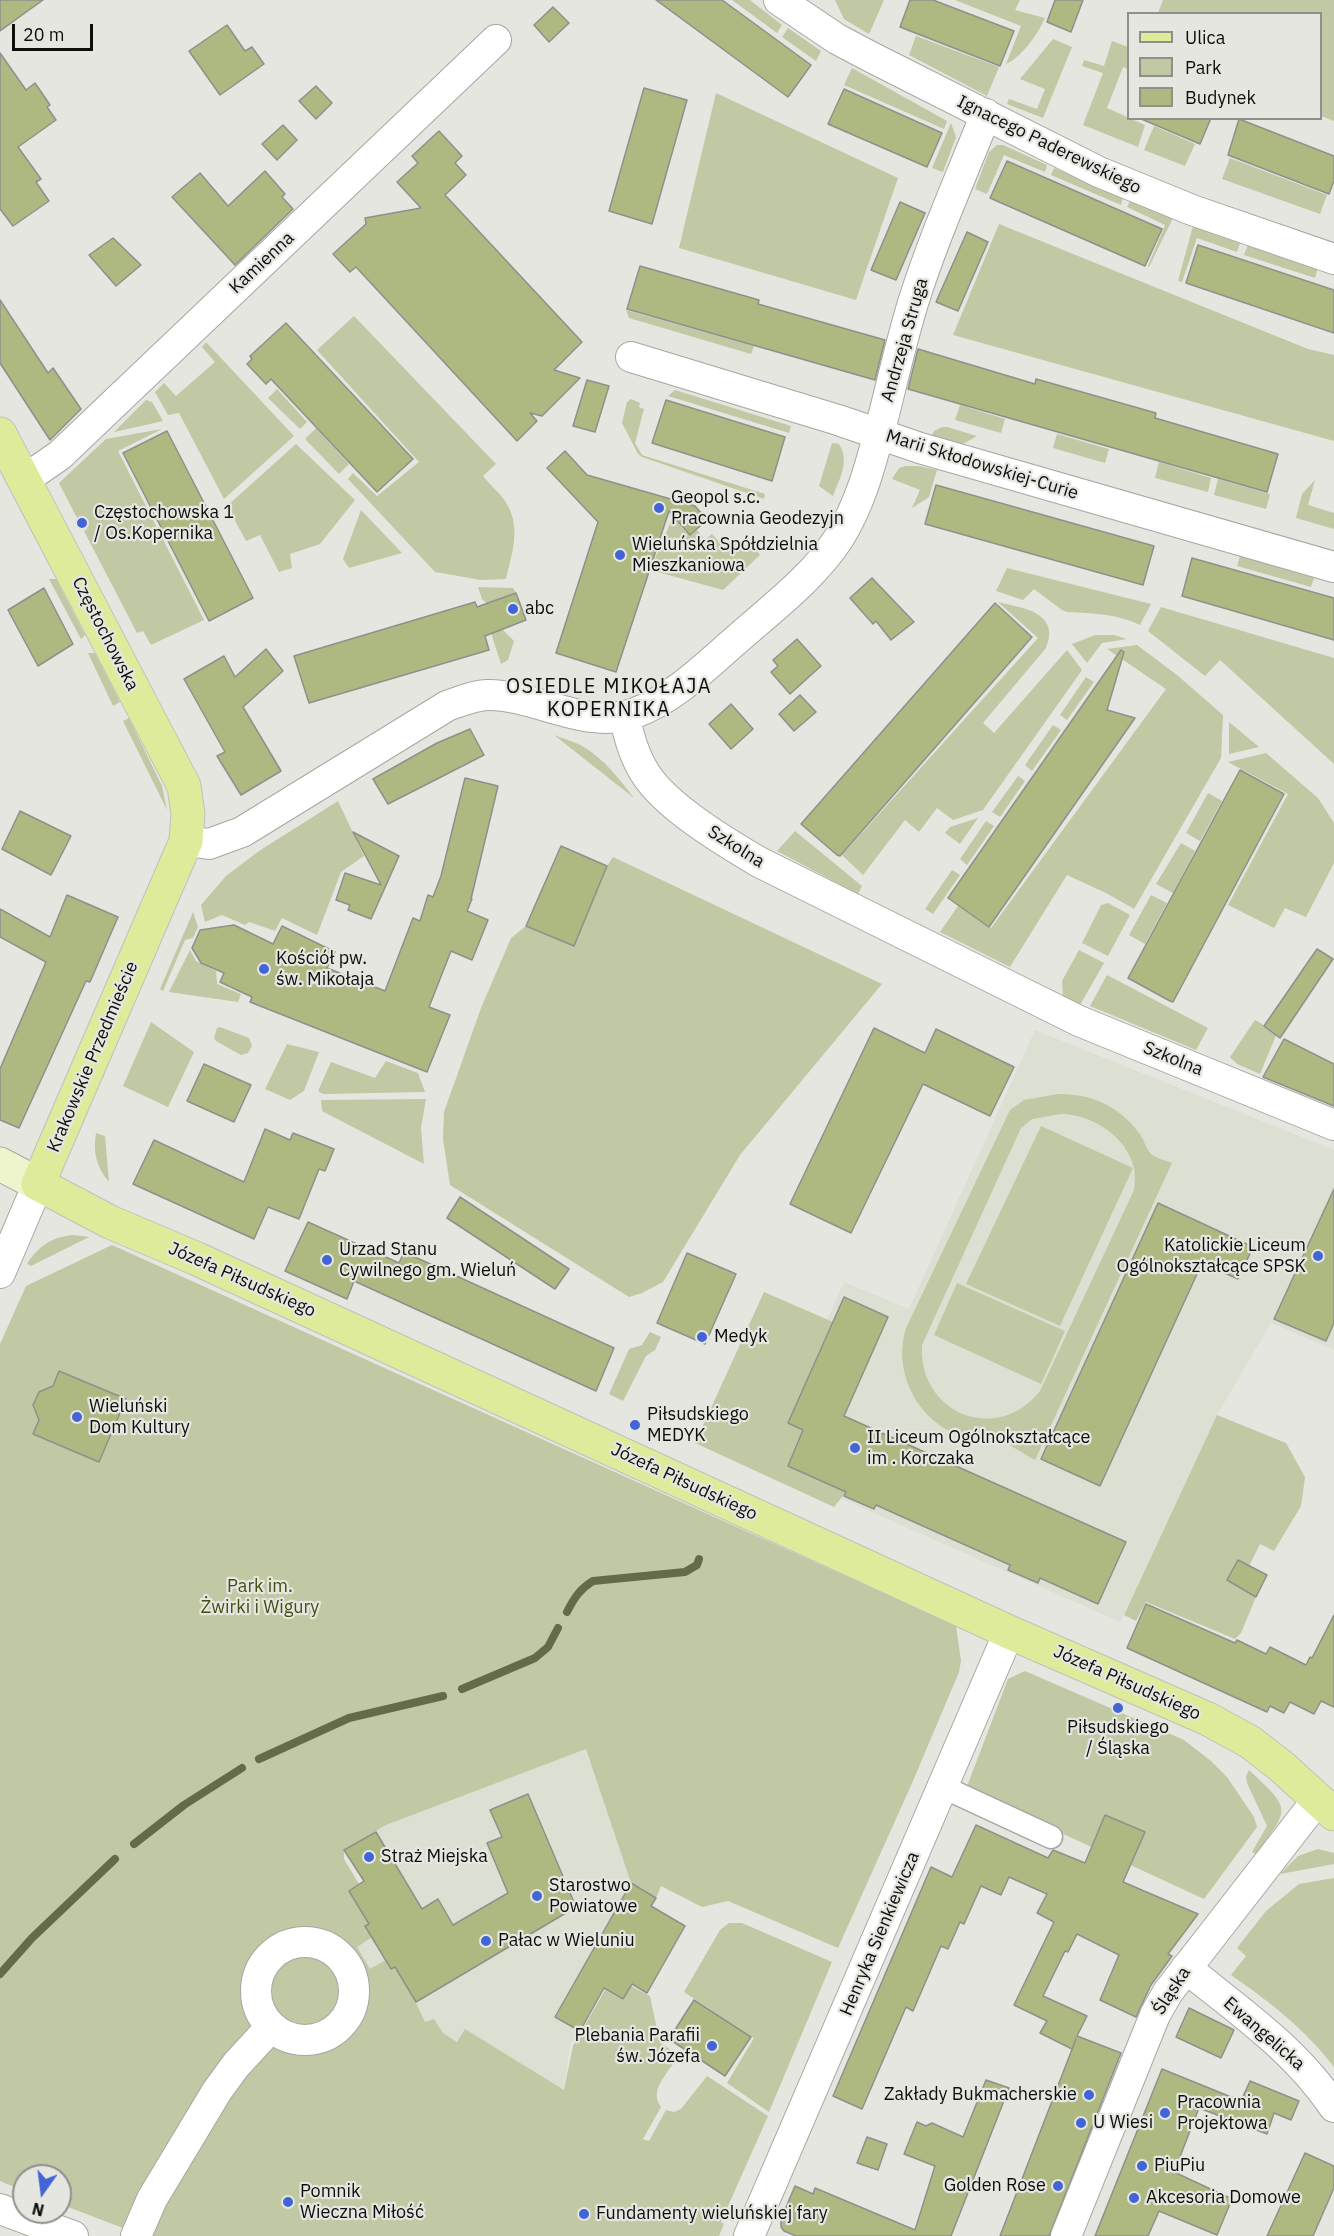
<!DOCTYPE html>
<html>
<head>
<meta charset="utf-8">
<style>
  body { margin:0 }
  #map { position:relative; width:1334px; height:2236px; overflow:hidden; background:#e5e6e0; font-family:"IBM Plex Sans",sans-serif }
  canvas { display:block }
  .legend { position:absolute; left:1127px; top:12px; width:195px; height:108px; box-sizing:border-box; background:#e5e6e0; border:2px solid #8f908b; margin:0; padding:8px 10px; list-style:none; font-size:18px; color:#0d0e0c }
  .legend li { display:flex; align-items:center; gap:12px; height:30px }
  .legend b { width:30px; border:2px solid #8f908b }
  .north { position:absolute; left:12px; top:2164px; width:60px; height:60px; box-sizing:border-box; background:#e5e6e0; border:2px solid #8f908b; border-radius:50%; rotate:194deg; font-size:16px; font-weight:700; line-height:24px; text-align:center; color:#0d0e0c }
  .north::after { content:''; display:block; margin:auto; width:21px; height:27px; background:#4364d7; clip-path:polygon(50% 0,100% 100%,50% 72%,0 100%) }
  .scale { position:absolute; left:12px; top:24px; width:81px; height:27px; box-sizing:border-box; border:3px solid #0d0e0c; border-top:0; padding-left:8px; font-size:18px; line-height:21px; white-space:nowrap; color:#0d0e0c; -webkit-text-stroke:4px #e5e6e0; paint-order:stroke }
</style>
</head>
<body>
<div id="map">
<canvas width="1334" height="2236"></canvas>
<ul class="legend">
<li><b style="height:8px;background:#ddeb9b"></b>Ulica</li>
<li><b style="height:16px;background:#c0c8a4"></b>Park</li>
<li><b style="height:16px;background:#aeb982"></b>Budynek</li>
</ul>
<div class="north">N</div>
<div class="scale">20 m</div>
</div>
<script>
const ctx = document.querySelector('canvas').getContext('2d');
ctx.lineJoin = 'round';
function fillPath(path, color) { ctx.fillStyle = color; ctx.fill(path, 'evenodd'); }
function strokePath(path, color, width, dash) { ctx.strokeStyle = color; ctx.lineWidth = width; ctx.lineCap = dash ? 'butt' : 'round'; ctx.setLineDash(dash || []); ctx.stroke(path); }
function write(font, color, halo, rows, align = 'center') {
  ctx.font = font + ' "IBM Plex Sans",sans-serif'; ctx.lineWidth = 4.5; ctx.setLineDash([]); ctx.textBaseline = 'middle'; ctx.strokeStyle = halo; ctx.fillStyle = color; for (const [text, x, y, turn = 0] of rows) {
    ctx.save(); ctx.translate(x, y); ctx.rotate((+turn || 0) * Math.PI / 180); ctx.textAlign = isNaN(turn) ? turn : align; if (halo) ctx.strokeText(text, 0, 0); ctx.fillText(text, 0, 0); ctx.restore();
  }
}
const built = new Path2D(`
  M1035 1030 1334 1150V1350L1271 1323 1217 1415 1120 1622 763 1464 844 1282 909 1309Z
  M586 1749 631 1883 656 1898 570 2045 562 2105 443 2033 434 2020 425 2022 418 2006 395 1967 370 1969 356 1947 365 1926 368 1924 349 1891 363 1881 344 1850 386 1825Z`);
const green = new Path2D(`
  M732 0H750L782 25 777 33Z
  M835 0H884L869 34 844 19Z
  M955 0H1020L1015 10 1045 18C1038 34 1022 57 1006 64L1021 26Z
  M1163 0H1334V121L1321 116 1320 14 1158 13Z
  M788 28 821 51 816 61 782 37Z
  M916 36 999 67 987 96 909 55Z
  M1053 39 1072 47 1043 118 1007 104 1009 99 1037 109 1045 89 1020 79Z
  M1112 41 1128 47V69L1123 67 1107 108 1145 125 1138 147 1083 125 1103 73 1082 66 1084 60 1104 66Z
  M852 68 947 121 944 129 844 85Z
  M716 93 898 178 856 300 679 248Z
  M951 123 956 137 943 172 932 168Z
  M1154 126 1195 144 1185 166 1144 150Z
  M997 145H1003L1047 165 1045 172 1004 155 987 194 975 189 989 152Z
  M1230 158 1327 195 1320 214 1222 179Z
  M1054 168 1123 198 1121 205 1051 175Z
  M1130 201 1173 218 1149 267 1148 266 1165 225 1127 207Z
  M999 224 1308 349 1334 355V441L953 335Z
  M1193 226 1240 243 1237 252 1197 238 1182 282 1178 281Z
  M1248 245 1318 268 1315 278 1244 255Z
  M626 310 754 346 751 354 629 318Z
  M354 316 496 464 483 476C490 485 499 492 505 501 522 526 512 553 506 579L481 580 435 572 348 479 353 473 377 496 419 462 317 350Z
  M206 342 294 436 224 499 179 413 168 415 155 392 164 383 176 396 215 362 202 347Z
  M277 389 307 422 300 429 268 398Z
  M675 390 791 426 789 433 668 396Z
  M631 399 640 403 639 407 644 409 635 443 642 455 765 494 764 499 642 457 638 454 622 423 627 402Z
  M146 400 152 402 163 421 114 432Z
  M960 405 1005 419 1001 433 955 420Z
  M942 427H947L977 436 954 449 931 437 934 431Z
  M316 428 349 464 339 474 305 439Z
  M162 429 118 451 204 620 151 645 143 631 137 633 84 531 87 529 80 516 77 518 59 483 106 439Z
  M1057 434 1109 449 1105 463 1053 448Z
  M832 443 839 444C850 462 840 477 833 496L819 486Z
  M296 444 355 500 320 544 290 554 292 568 279 572 260 535 246 541 227 506Z
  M1159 462 1211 478 1208 492 1155 478Z
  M905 466H919L937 470 929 497 912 508 920 490 892 479 899 468Z
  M1218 479 1270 494 1266 509 1214 495Z
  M1315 480 1308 505 1334 513V529L1296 518 1302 494Z
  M678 505 696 511 681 527 690 535 697 530 705 540 712 534 719 542 724 540 732 547 739 541 746 549 752 544 760 555 723 590 650 570Z
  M361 510 402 553 349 568 343 559Z
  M1240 556 1314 578 1311 587 1237 566Z
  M1007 568 1151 604 1140 625C1118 614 1092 613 1067 612L1062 610 1034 589 1023 600 996 591Z
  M49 579H56L85 635 81 639Z
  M478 587 513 588 516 593 501 599 511 626 482 599Z
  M998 602C1022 608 1061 612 1046 648L983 723 994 733 1067 650 1082 670 983 810 953 820 937 808 919 832 905 820 863 875 842 855 1038 638Z
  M1161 607 1334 658V764L1220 660 1205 676 1148 631Z
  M484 611 514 641 508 660 501 664Z
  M1095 635H1114L1127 639 1102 643 1087 663 1072 644Z
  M1137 645 1177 675 1223 715 1221 758 1134 909 1108 894 1067 875 1010 967 940 932 958 906 991 928 1166 689 1107 649Z
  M88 653H95L120 702 113 706Z
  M1086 677 1094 682 1067 720 1060 715Z
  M129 718 162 786 167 810 123 721Z
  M1229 722 1259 747 1229 754Z
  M1053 725 1061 730 1032 771 1025 765Z
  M554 735C561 738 569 740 576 743 599 753 619 778 634 798Z
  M1266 753 1318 798 1334 823V863L1306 917 1285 908 1274 928 1228 905 1288 794 1228 762Z
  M1018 776 1025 781 1000 817 992 812Z
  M1208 793 1222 801 1200 841 1186 833Z
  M338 801 364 856 341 872 317 935 282 918 275 931 249 922 245 925 222 915 205 922 201 905 226 876 259 851Z
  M978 818 960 844 945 833 950 827Z
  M986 821 994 826 967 865 960 859Z
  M795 831 862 886 858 894 777 851Z
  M1181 843 1195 851 1173 893 1156 884Z
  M613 857 882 984 740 1155 663 1282 642 1293 629 1297 450 1185 443 1139 444 1112 481 1008 511 938 526 926 574 946 607 866Z
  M952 870 960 875 933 914 925 909Z
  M1151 895 1167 903 1145 944 1129 935Z
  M1108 903 1130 915 1108 956 1082 943 1101 905Z
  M193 912 198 927 193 938 185 940 163 991 160 989Z
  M190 950 196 961 216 971 217 984 241 994 238 1002 169 992Z
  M1079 950 1104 963 1080 1005 1063 998 1062 981Z
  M1107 975 1208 1028 1196 1050 1090 1006Z
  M1255 1020 1277 1033 1260 1074 1237 1064 1230 1057Z
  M151 1022 194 1052 168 1107 123 1086Z
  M220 1027 249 1038 252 1046 248 1053 241 1055 216 1041 214 1038 217 1028Z
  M287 1044 319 1052 304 1091 290 1100 265 1089Z
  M386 1061 418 1073 425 1092 323 1094 318 1091 331 1062 375 1078Z
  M1058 1094C1091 1093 1120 1107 1139 1133 1144 1139 1146 1149 1151 1154 1156 1158 1166 1161 1172 1163L1035 1460C1022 1453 1007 1442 994 1439 980 1436 966 1439 953 1433 914 1415 893 1368 906 1328L1010 1110 1024 1100ZM1061 1114C1089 1114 1123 1134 1132 1162 1136 1171 1135 1180 1134 1190L1040 1391C996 1446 918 1413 922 1345L1021 1128 1032 1119Z
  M426 1099 421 1128 424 1164 322 1111 321 1100Z
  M1041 1126 1133 1168 1060 1326 966 1284Z
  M96 1133 105 1136 109 1182C96 1167 93 1152 96 1133Z
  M73 1235 89 1237 31 1266 27 1264C38 1246 52 1237 73 1235Z
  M112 1245 956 1626 961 1661 959 1672 913 1781 838 1948 728 1901 702 1907 661 1886 656 1898 631 1883 586 1749 386 1825 344 1850V1859L359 1884 349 1891 369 1924 365 1926 372 1937 357 1947 370 1969 386 1960C404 1975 415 2000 425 2022L434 2019 443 2033 457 2042 465 2029 564 2090 573 2046 605 1990 623 2000 631 1986 650 1996 660 2043C668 2048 676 2051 675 2061 666 2075 649 2091 661 2107L643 2139 649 2141 666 2110 674 2112 681 2109 707 2076 768 2116 721 2222 724 2224 719 2236H144L60 2204V2176H24V2191L0 2181V1344L26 1286Z
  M957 1283 1065 1331 1041 1384 934 1335Z
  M764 1292 833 1322 788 1423 803 1430 788 1465 846 1492 834 1507 695 1443Z
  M650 1332 661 1337 655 1350 646 1356 623 1401 609 1394 629 1349 642 1345Z
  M1217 1415 1286 1443 1305 1477 1301 1506 1274 1551 1260 1544 1249 1566 1238 1560 1227 1580 1256 1597 1241 1633 1235 1639 1146 1602 1136 1621 1124 1615Z
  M1025 1671 1184 1740 1211 1761 1227 1777 1254 1817 1257 1827 1204 1899 966 1789 1008 1679Z
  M1249 1770C1292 1810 1290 1808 1256 1854L1252 1852 1267 1826 1247 1783 1246 1776Z
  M1318 1849 1334 1853V1864L1280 1874 1298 1856Z
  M1334 1878V2067C1306 2030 1269 2001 1231 1975L1246 1956 1237 1948 1266 1911 1299 1884Z
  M729 1923H742L832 1962 769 2112 727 2083 754 2038 684 1992 720 1930Z`);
const stream = new Path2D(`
  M567 1612C574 1598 580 1589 593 1581L685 1572 697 1565 699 1559
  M462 1689 535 1658 548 1647 558 1628
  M259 1759 349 1718 443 1696
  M134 1844 184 1805 242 1768
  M0 1974 32 1938 115 1859`);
const building = new Path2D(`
  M0 0H43L0 31Z
  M656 0H722L811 65 788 97Z
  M910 0H933L1014 31 1000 66 900 27Z
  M1055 0H1083L1071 32 1047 22Z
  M553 7 569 23 549 42 534 25Z
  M227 25 245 51 252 47 264 64 220 95 189 51Z
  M0 53 26 90 35 83 50 105 47 107 56 120 18 147 41 179 36 182 49 201 13 226 0 209Z
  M316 86 332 103 316 119 299 101Z
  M644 88 687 100 652 224 609 211Z
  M844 89 942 133 927 167 828 124Z
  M1139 118H1211L1200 144Z
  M1239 119 1334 156V181L1329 194 1228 155Z
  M283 125 297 140 277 160 262 144Z
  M439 131 462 156 455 163 466 175 445 195 582 342 554 370 580 378 542 416 530 413 537 421 517 441 356 267 350 272 333 254 366 224 365 218 421 208 397 182 418 163 412 156Z
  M1007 161 1162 229 1145 266 990 198Z
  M265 171 285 194 282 197 293 209 235 265 172 197 200 173 228 206Z
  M900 202 925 213 896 280 871 270Z
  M967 232 988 242 958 311 936 302Z
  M113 238 141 265 116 286 89 255Z
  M1198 245 1334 290V333L1186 283Z
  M640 266 759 300 758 304 885 340 875 380 627 309Z
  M0 300 48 373 53 368 81 409 50 440 0 363Z
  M286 323 413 459 377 492 271 379 266 384 247 364 252 359 250 356Z
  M918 349 1035 384 1036 379 1156 413 1155 418 1278 454 1267 492 908 389Z
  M587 380 609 386 595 432 573 426Z
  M666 400 785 437 772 481 652 443Z
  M167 431 253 598 209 621 123 453Z
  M565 451 587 475 695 506 707 520 690 535 669 511 616 672 556 653 598 522 547 468Z
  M936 485 1154 546 1143 585 925 524Z
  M1192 558 1334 598V640L1182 596Z
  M872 578 914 622 891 640 876 621 873 624 850 598Z
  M44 588 73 644 38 666 8 610Z
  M516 593 526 620 485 636 489 650 309 703 294 656 475 602 477 607Z
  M995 603 1032 637 840 856 837 855 801 824Z
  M797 639 821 666 790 694 771 672 778 666 773 660Z
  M266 649 283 671 243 707 281 771 241 795 217 756 225 752 184 679 224 656 235 677Z
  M1121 650 1124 652 1107 710 1135 718 989 927 948 898Z
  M800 695 816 712 794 731 779 714Z
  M731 704 753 729 731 749 709 724Z
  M470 729 484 755 388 804 373 779 437 743Z
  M1240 770 1284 794 1173 1002 1170 1001 1128 978Z
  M465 778 498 786 471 899H472L467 911 488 920 472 960 451 951 429 1007 450 1015 427 1072 250 1002 252 997 220 982 224 973 201 963 192 948 200 930 234 925 273 944 282 926 335 952 327 968 385 991 413 918 420 921 428 895 433 897 441 876Z
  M20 811 71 836 51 875 2 849Z
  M353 832 399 856 371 919 348 910 350 905 336 900 345 873 381 885Z
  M561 846 607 866 574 946 526 926Z
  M67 895 118 917 90 982 86 981 19 1128 0 1120V1069L46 962 0 937V909L50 937Z
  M1317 949 1333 959 1280 1038 1264 1026Z
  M874 1028 925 1053 936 1029 1014 1067 990 1116 923 1084 851 1233 790 1204Z
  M1284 1039 1334 1064V1106L1263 1077Z
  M204 1064 251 1085 234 1122 187 1101Z
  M265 1129 290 1140 293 1133 334 1149 325 1171 319 1169 299 1219 268 1207 254 1239 133 1184 154 1140 244 1182Z
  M1334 1189V1323L1326 1341 1274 1319Z
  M460 1197 569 1269 555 1289 447 1218Z
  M1158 1203 1253 1247 1238 1279 1202 1263 1100 1486 1041 1459Z
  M308 1222 399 1263 404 1252 614 1348 596 1391 354 1281 347 1299 285 1271Z
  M687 1253 736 1274 705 1344 657 1323Z
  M844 1297 888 1317 844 1416 1126 1542 1098 1604 1040 1578 1038 1583 1008 1570 1010 1565 876 1505 874 1509 844 1496 846 1492 788 1466 803 1430 788 1423Z
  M59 1371 126 1399 99 1462 33 1434 39 1420 33 1405 39 1392 53 1386Z
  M1238 1560 1267 1575 1256 1597 1227 1580Z
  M1146 1604 1235 1643 1237 1640 1266 1654 1270 1647 1306 1665 1310 1657 1312 1658 1334 1615V1707L1321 1701 1314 1714 1290 1702 1284 1713 1270 1706 1267 1712 1127 1648Z
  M528 1794 576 1907 416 2002 395 1967 391 1969 365 1926 369 1924 349 1891 364 1881 344 1850 376 1832 422 1909 438 1899 453 1925 508 1893 487 1843 502 1837 490 1810Z
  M1105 1815 1145 1832 1123 1882 1198 1914 1168 1954 1172 1956 1151 1985 1136 2017 1100 2000 1119 1955 1077 1934 1068 1952 1065 1951 1043 1996 1087 2016 1077 2036 1121 2053 1049 2236H1000L1076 2039 1072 2049 1040 2033 1047 2021 1014 2005 1054 1922 1037 1913 1047 1894 1009 1877 1001 1895 981 1886 964 1924 960 1922 948 1949 941 1946 913 2011 906 2007 862 2109 833 2096 931 1867 952 1877 976 1825 1048 1858 1053 1850 1085 1863Z
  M631 1883 656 1898 651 1906 685 1926 647 1993 632 1984 623 1999 604 1988 580 2031 555 2017Z
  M694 2000 751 2037 725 2076 669 2039Z
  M1189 2008 1234 2030 1221 2058 1176 2037Z
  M1162 2069 1241 2101 1250 2081 1299 2101 1291 2120 1274 2113 1267 2134 1199 2108 1174 2172 1232 2199 1217 2235 1159 2211 1148 2236H1095Z
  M986 2080 1009 2088 951 2236H796L784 2231 781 2227V2219L795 2186 813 2194 815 2188 915 2230 935 2166 904 2154 917 2122 926 2126 932 2123 963 2137Z
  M867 2137 887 2144 878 2170 857 2163Z
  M1305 2153 1334 2166V2188L1313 2236H1267Z`);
const pedestrian = new Path2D(`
  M940 1791 956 1793 1051 1837`);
const minor = new Path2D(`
  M779 0 837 39 871 57 1099 172 1192 210 1334 259
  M631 357 838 420 920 448 1334 567
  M24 480 60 455 496 40
  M624 716C629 736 634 756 645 773 665 806 725 842 759 862L1079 1021 1334 1125
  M186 841 209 844 242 832 447 706C460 701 473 696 487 695 536 694 585 731 635 713 674 698 704 668 735 641 771 609 812 579 839 538 861 503 871 463 882 422 892 383 901 342 913 303 933 239 961 177 986 114
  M0 1273 38 1184
  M256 1991a49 49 0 1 1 98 0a49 49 0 1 1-98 0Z
  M1186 1968C1239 2011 1295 2049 1334 2107
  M0 2209 73 2236
  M136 2236 152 2199 217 2091 236 2065 271 2027
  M749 2236 1009 1632
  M1066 2236 1155 2015 1168 1992 1318 1799`);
const secondary = new Path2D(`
  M0 1164 38 1184`);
const primary = new Path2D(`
  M0 434 184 786 188 814 186 841 38 1184 110 1222 195 1258 1009 1632 1208 1719 1250 1742 1281 1766 1334 1814`);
const markers = [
  [659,508,6,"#4364d7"],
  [82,523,6,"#4364d7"],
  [620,555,6,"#4364d7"],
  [513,609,6,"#4364d7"],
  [264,969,6,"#4364d7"],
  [1318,1256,6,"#4364d7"],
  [327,1260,6,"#4364d7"],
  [702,1337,6,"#4364d7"],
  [77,1417,6,"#4364d7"],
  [635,1425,6,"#4364d7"],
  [855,1448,6,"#4364d7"],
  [1118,1708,6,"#4364d7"],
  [369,1857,6,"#4364d7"],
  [537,1896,6,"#4364d7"],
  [486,1941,6,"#4364d7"],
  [712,2046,6,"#4364d7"],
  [1089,2095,6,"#4364d7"],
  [1165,2113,6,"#4364d7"],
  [1081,2123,6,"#4364d7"],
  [1142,2166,6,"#4364d7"],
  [1058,2186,6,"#4364d7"],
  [1134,2198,6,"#4364d7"],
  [288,2202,6,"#4364d7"],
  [584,2214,6,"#4364d7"]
];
const streetNames = [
  ["Ignacego Paderewskiego",1049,145,26],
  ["Kamienna",262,263,-43],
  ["Andrzeja Struga",905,340,-74],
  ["Marii Skłodowskiej-Curie",982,465,17],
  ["Częstochowska",105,634,63],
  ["Szkolna",736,847,32],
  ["Krakowskie Przedmieście",93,1057,-67],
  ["Szkolna",1173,1059,22],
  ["Józefa Piłsudskiego",242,1280,24],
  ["Józefa Piłsudskiego",684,1482,25],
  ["Józefa Piłsudskiego",1127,1683,24],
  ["Henryka Sienkiewicza",880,1934,-67],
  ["Śląska",1172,1991,-57],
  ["Ewangelicka",1264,2034,41]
];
const poiNames = [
  ["Geopol s.c.",671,498],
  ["Pracownia Geodezyjn",671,519],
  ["Częstochowska 1",94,513],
  ["/ Os.Kopernika",94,534],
  ["Wieluńska Spółdzielnia",632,545],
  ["Mieszkaniowa",632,566],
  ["abc",525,609],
  ["Kościół pw.",276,959],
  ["św. Mikołaja",276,980],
  ["Katolickie Liceum",1306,1246,"right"],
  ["Ogólnokształcące SPSK",1306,1267,"right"],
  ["Urzad Stanu",339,1250],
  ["Cywilnego gm. Wieluń",339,1271],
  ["Medyk",714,1337],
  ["Wieluński",89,1407],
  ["Dom Kultury",89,1428],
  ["Piłsudskiego",647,1415],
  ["MEDYK",647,1436],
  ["II Liceum Ogólnokształcące",867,1438],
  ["im . Korczaka",867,1459],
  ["Piłsudskiego",1118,1728,"center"],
  ["/ Śląska",1118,1749,"center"],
  ["Straż Miejska",381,1857],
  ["Starostwo",549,1886],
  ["Powiatowe",549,1907],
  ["Pałac w Wieluniu",498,1941],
  ["Plebania Parafii",700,2036,"right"],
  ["św. Józefa",700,2057,"right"],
  ["Zakłady Bukmacherskie",1077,2095,"right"],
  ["Pracownia",1177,2103],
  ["Projektowa",1177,2124],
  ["U Wiesi",1093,2123],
  ["PiuPiu",1154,2166],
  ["Golden Rose",1046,2186,"right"],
  ["Pomnik",300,2192],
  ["Wieczna Miłość",300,2213],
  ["Akcesoria Domowe",1146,2198],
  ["Fundamenty wieluńskiej fary",596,2214]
];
const parkNames = [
  ["Park im.",260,1587],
  ["Żwirki i Wigury",260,1608]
];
const neighbourhoodNames = [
  ["OSIEDLE MIKOŁAJA",609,687],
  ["KOPERNIKA",609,710]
];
fillPath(built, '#dce0d2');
fillPath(green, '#c0c8a4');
strokePath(stream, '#646c47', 8);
fillPath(building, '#aeb982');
strokePath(building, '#8f908b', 1.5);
strokePath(pedestrian, '#a6a7a2', 25);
strokePath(minor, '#a6a7a2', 32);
strokePath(secondary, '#a6a7a2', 35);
strokePath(primary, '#c0c0c0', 35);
strokePath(pedestrian, '#fff', 22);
strokePath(minor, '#fff', 30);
strokePath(secondary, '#eef5cd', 33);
strokePath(primary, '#ddeb9b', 33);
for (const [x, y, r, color] of markers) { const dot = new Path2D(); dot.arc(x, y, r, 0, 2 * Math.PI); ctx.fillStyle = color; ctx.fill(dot); strokePath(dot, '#e5e6e0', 2); }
write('18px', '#0d0e0c', '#e5e6e0', streetNames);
write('18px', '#0d0e0c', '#e5e6e0', poiNames, 'left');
write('18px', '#454e0f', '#e5e6e0', parkNames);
ctx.letterSpacing = '1.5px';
write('20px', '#0d0e0c', '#e5e6e0', neighbourhoodNames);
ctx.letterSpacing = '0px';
</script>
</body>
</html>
